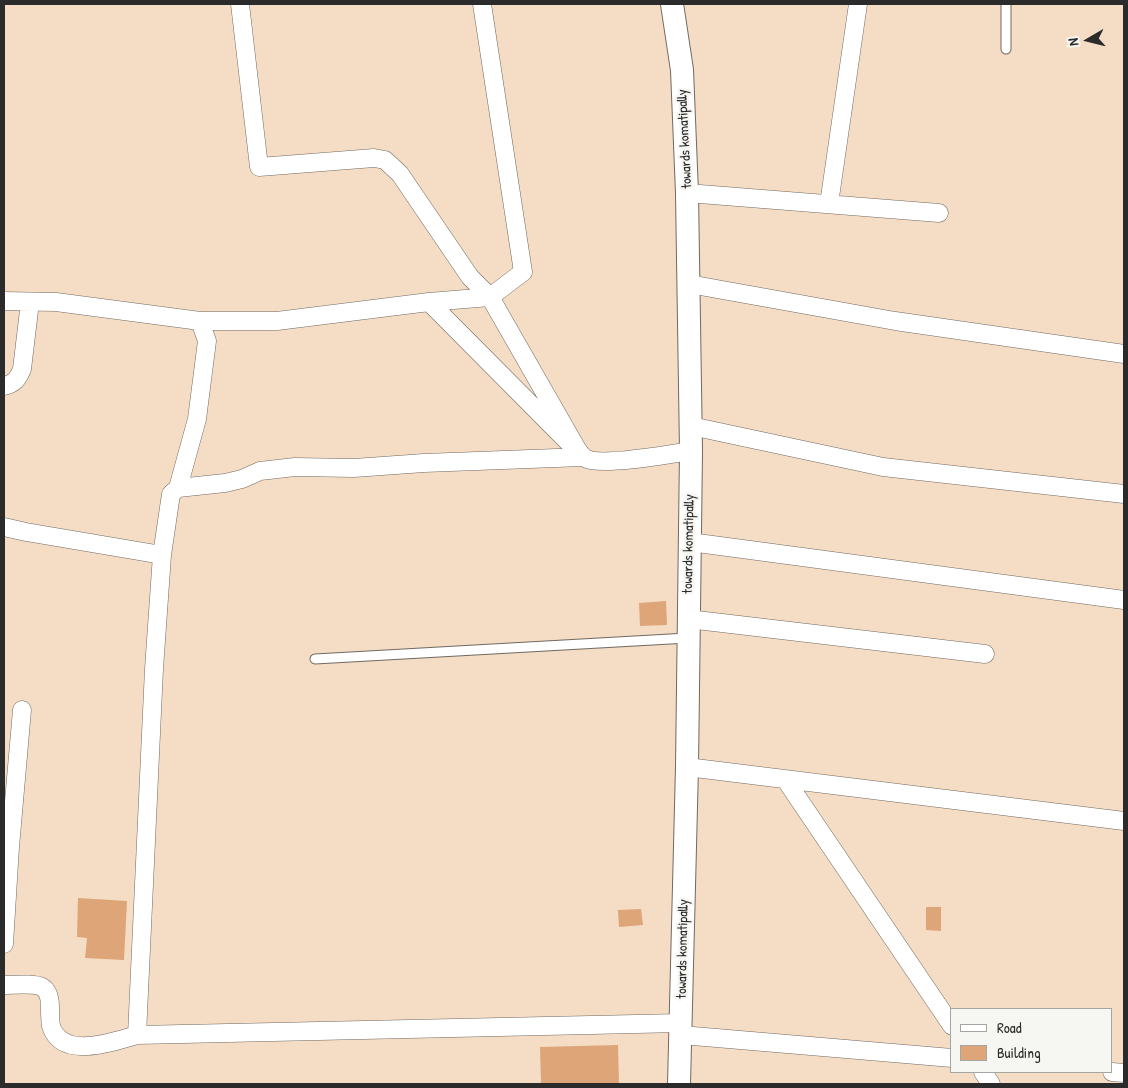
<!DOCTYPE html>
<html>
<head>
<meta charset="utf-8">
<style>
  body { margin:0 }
  #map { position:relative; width:1128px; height:1088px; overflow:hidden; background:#f4ddc4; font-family:"Patrick Hand",sans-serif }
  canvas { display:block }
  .frame { position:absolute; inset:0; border:5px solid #2b2b2b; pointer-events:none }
  .legend { position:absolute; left:950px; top:1008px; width:162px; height:65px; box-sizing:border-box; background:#f6f6f2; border:1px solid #a5a5a2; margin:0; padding:6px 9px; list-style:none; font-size:15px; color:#2b2b2b }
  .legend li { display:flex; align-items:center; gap:10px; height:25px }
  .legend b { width:25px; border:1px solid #a5a5a2 }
  .north { position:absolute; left:1063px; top:15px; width:50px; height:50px; -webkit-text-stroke:4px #f6f6f2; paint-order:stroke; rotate:262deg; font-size:14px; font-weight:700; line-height:20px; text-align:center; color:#2b2b2b }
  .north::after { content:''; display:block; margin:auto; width:18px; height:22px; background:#2b2b2b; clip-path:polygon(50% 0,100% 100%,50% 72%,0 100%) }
</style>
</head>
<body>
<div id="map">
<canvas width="1128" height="1088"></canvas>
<div class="frame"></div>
<ul class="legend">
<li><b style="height:6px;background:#fff"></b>Road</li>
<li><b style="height:14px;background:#dea578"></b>Building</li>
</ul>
<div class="north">N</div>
</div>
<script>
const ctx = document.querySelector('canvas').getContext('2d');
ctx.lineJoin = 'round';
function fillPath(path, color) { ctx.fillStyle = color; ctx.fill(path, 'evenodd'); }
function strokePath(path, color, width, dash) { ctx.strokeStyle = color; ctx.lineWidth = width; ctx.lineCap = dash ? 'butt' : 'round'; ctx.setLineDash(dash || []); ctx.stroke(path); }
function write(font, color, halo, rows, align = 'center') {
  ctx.font = font + ' "Patrick Hand",sans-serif'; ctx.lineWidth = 4.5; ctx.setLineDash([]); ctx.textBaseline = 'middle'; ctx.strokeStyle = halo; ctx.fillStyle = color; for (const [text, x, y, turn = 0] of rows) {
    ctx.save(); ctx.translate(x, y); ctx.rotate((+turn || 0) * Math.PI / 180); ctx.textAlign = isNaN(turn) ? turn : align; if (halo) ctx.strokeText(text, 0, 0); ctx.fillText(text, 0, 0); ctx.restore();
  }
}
const building = new Path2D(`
  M666 601 667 625 640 626 639 603Z
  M78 898 127 901 124 960 85 958 87 938 77 937Z
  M926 907H941V931L926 930Z
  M641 909 643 925 619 927 618 910Z
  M618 1045 619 1084H541L540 1047Z`);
const service = new Path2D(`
  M1006 49V4
  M315 659 688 638`);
const minor = new Path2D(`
  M240 4 259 167 374 158 385 160 400 174 470 277 490 297 577 449C579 452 582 456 585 458 598 467 672 454 691 451
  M687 193 939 213
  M829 204 858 4
  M689 284 895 321 1124 354
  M4 301 56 302 200 321H277L429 302 490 297 523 272 482 4
  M4 386C14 384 18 379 22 369L30 302
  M691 426 883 467 1124 494
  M178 488 197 419 207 341 200 321
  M4 527 26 532 162 555
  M690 542 1124 600
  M688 619 985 654
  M687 767 1124 821
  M785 779 952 1026
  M4 944 10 847 22 710
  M4 985C13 985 35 983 42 987 49 991 50 999 50 1007 50 1013 50 1020 51 1026 62 1061 114 1041 137 1035L154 669 162 555 171 494 178 488 225 483 242 479 260 471 295 467 354 468 424 463 583 457 429 302
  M137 1035 681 1023
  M681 1035 952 1058
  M983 1072 991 1084
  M1112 1072 1124 1073`);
const tertiary = new Path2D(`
  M672 4 682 70 687 193 691 451 687 767 679 1084`);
const streetNames = [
  ["towards komatipally",685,139,-93],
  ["towards komatipally",689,544,-89],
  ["towards komatipally",683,949,-89]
];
fillPath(building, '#dea578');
strokePath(service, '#716961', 11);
strokePath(minor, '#716961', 19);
strokePath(tertiary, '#716961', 24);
strokePath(service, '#fff', 9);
strokePath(minor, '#fff', 18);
strokePath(tertiary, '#fff', 22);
write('14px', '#2b2b2b', '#f6f6f2', streetNames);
</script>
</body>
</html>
